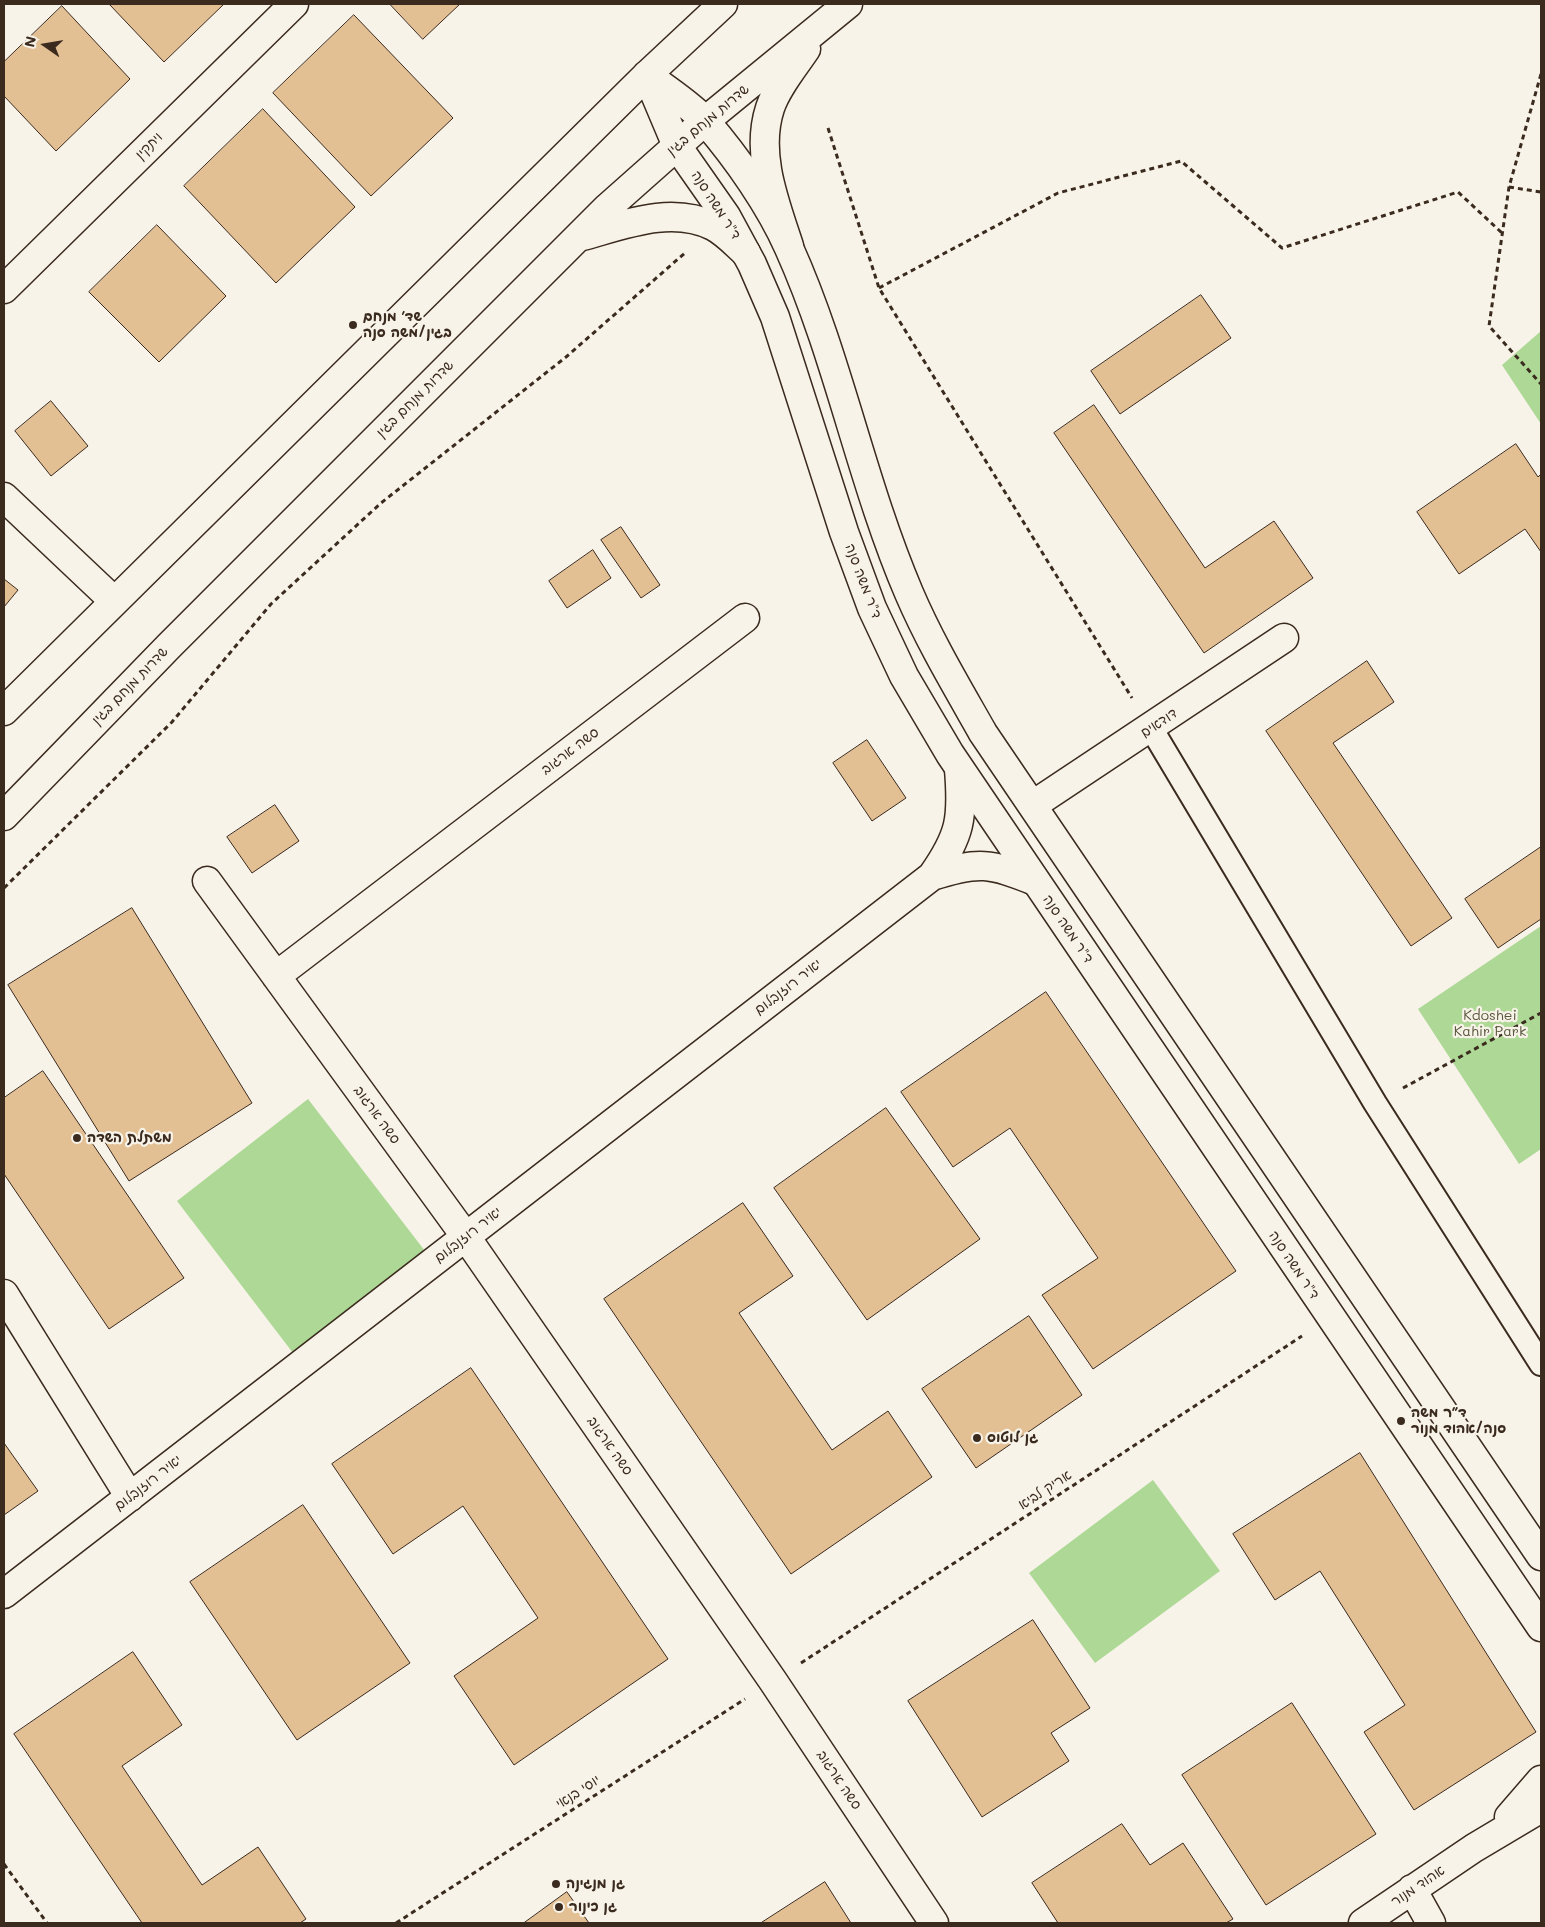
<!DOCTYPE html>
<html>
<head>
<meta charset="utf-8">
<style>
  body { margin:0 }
  #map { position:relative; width:1545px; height:1927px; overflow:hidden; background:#f7f3e8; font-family:Mali,sans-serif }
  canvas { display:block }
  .frame { position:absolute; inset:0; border:5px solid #3b2a1e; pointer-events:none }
  .north { position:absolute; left:20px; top:20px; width:50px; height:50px; -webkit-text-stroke:4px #f7f3e8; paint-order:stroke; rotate:283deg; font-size:14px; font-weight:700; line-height:20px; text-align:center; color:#3b2a1e }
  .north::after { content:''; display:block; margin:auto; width:18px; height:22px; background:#3b2a1e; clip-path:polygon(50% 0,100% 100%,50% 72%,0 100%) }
</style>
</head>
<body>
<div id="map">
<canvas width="1545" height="1927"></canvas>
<div class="frame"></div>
<div class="north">N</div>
</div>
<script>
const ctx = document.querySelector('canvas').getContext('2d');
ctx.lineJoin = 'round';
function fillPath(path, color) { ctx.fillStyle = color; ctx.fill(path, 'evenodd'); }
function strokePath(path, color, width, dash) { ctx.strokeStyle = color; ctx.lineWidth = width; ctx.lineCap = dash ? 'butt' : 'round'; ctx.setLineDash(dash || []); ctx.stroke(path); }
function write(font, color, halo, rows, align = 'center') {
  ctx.font = font + ' Mali,"Playpen Sans Hebrew",sans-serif'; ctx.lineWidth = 4.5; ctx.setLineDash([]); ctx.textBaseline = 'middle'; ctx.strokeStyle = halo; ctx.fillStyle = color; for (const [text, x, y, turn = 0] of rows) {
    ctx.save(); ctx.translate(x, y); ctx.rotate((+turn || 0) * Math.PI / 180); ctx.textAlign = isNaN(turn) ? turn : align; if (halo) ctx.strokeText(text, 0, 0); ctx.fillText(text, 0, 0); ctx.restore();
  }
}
const green = new Path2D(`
  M1541 331V424L1502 365Z
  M1541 926V1149L1519 1164 1418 1009Z
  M308 1099 425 1251 293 1353 177 1201Z
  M1153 1480 1220 1571 1095 1663 1029 1573Z`);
const building = new Path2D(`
  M111 4H224L164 62 110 5Z
  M390 4H460L423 39Z
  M62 6 130 79 56 151 4 96V62Z
  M354 15 453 118 371 196 273 93Z
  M263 109 355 207 276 283 184 186Z
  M157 225 226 296 159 362 89 292Z
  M1201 295 1231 338 1120 414 1091 371Z
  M51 401 88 446 51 476 15 431Z
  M1094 405 1205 568 1274 521 1313 578 1204 653 1054 433Z
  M1516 444 1538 477 1541 474V552L1525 529 1459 574 1417 512Z
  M621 527 660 585 641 598 601 540Z
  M593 550 611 578 567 608 549 581Z
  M4 579 18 590 4 607Z
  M1367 661 1394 702 1333 743 1452 918 1411 946 1266 731Z
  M867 740 906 798 872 821 833 763Z
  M275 805 299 841 252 873 227 837Z
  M1541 847V919L1498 948 1465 899Z
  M132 908 252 1103 129 1181 8 985Z
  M1046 992 1236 1271 1093 1369 1042 1295 1098 1258 1010 1128 953 1167 901 1092Z
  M43 1071 184 1278 109 1329 4 1174V1098Z
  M886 1108 980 1239 867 1320 774 1188Z
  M743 1203 793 1276 739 1313 832 1450 888 1411 932 1477 791 1574 604 1299Z
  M1029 1316 1082 1395 976 1468 922 1389Z
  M471 1368 668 1659 514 1765 454 1676 538 1618 463 1506 393 1554 332 1464Z
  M4 1443 38 1491 4 1515Z
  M1360 1453 1536 1732 1414 1810 1364 1732 1405 1705 1320 1571 1275 1600 1233 1534Z
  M303 1505 410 1663 297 1740 190 1582Z
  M1033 1620 1090 1708 1051 1733 1069 1761 982 1817 908 1701Z
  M133 1652 182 1725 122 1766 202 1885 258 1847 306 1919 300 1923H142L14 1734Z
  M1292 1703 1376 1834 1266 1905 1182 1775Z
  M1122 1824 1150 1865 1183 1843 1233 1919 1226 1923H1058L1032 1883Z
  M825 1882 851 1923H761Z
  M567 1892 589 1923H524Z`);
const path = new Path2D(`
  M1541 74 1509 187 1489 326 1541 384
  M828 128 879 288 1132 698
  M1509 187 1541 192
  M879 288 1058 193 1181 161 1282 248 1458 192 1502 233
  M4 888 172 722 271 604 381 503 566 357 686 252
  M1403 1088 1541 1013
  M801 1663 1302 1336
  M4 1864 47 1923
  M396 1923 745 1699`);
const service = new Path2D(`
  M1151 728 1375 1103 1541 1364`);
const minor = new Path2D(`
  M4 289 294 4
  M4 497 114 601
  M1033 805 1284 638
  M932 876C979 861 990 863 1035 881
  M207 881 466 1237 773 1681 934 1923
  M276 976 745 618
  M4 1294 130 1497
  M4 1594 932 876C961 835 963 818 959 769
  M1509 1817 1541 1780
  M1412 1889 1431 1923
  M1363 1923 1474 1848 1541 1808`);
const tertiary = new Path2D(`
  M647 75 677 146 726 216 752 264 775 317 844 532 872 608 904 676 950 754 1541 1627
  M650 77C668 91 691 105 706 122 737 158 770 205 789 248 839 359 861 481 909 593 930 642 957 687 983 733L1541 1556`);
const secondary = new Path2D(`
  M579 237C621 226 670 205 713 226 725 232 736 244 746 253
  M789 246C775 203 755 154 770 108 777 87 794 67 806 49
  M4 711 647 75 723 4
  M4 816 169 646 607 208 705 121 848 4`);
const markers = [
  [353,325,5,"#3b2a1e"],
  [77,1138,5,"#3b2a1e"],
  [1401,1421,5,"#3b2a1e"],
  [977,1438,5,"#3b2a1e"],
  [556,1884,5,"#3b2a1e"],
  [559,1907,5,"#3b2a1e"]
];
const streetNames = [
  ["שדרות מנחם בגין",708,120,-40],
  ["ויתקין",149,146,-45],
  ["ד\"ר משה סנה",716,205,57],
  ["שדרות מנחם בגין",415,399,-45],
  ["ד\"ר משה סנה",863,581,69],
  ["שדרות מנחם בגין",130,686,-46],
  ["דודאים",1159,723,-34],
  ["סשה ארגוב",570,751,-37],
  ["ד\"ר משה סנה",1068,929,56],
  ["יאיר רוזנבלום",788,987,-38],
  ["סשה ארגוב",377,1115,54],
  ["יאיר רוזנבלום",468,1235,-38],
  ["ד\"ר משה סנה",1294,1265,56],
  ["סשה ארגוב",610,1446,55],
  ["יאיר רוזנבלום",148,1483,-38],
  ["אריק לביא",1045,1490,-33],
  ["סשה ארגוב",839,1780,56],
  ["יוסי בנאי",578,1792,-33],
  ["אהוד מנור",1418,1886,-34]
];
const poiNames = [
  ["שד׳ מנחם",363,317],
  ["בגין/משה סנה",363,333],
  ["משתלת השדה",87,1138],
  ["ד״ר משה",1411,1413],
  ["סנה/אהוד מנור",1411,1429],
  ["גן לוטוס",987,1438],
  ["גן מנגינה",566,1884],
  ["גן כינור",569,1907]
];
const parkNames = [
  ["Kdoshei",1490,1016],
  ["Kahir Park",1490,1032]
];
fillPath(green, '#add895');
fillPath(building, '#e3bf94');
strokePath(building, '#3b2a1e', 1);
strokePath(service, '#3b2a1e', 26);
strokePath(minor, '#3b2a1e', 31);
strokePath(tertiary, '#3b2a1e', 31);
strokePath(secondary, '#3b2a1e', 31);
strokePath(path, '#3b2a1e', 3, [5, 4]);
strokePath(service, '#f7f3e8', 22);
strokePath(minor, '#f7f3e8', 28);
strokePath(tertiary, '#f7f3e8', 28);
strokePath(secondary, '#f7f3e8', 28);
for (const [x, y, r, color] of markers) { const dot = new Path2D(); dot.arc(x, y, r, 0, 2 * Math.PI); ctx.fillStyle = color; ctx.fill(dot); strokePath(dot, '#f7f3e8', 2); }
write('14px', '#3b2a1e', '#f7f3e8', streetNames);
write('bold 14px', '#3b2a1e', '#f7f3e8', poiNames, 'left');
write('14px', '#58563c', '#f7f3e8', parkNames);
</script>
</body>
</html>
